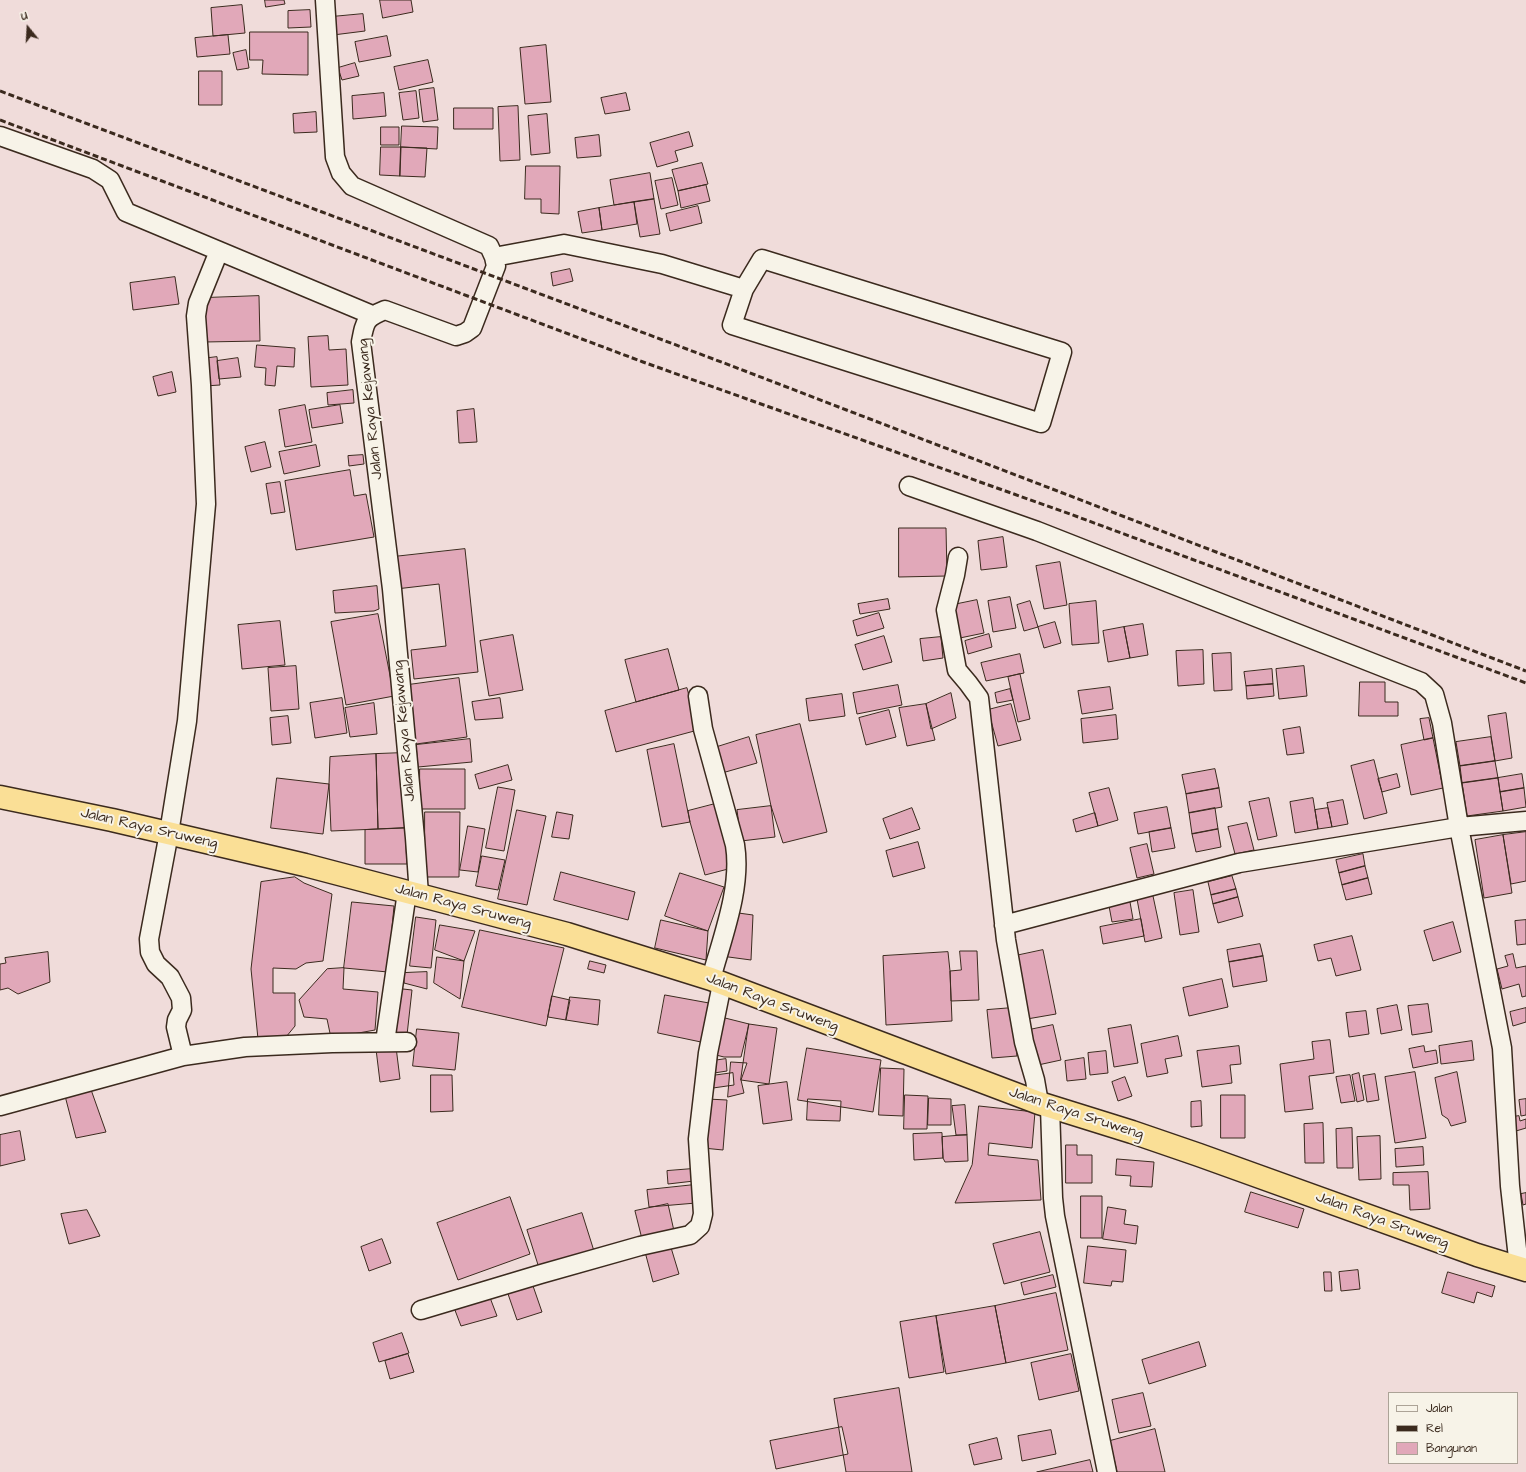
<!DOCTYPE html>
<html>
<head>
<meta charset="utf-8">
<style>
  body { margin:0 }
  #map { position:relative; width:1526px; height:1472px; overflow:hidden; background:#f0dcda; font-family:"Architects Daughter",sans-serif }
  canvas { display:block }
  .legend { position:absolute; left:1388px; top:1392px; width:130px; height:72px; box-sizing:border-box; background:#f7f3e8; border:1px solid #aca397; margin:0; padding:5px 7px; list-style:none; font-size:12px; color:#3b2a1e }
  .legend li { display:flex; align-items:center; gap:8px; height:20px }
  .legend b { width:20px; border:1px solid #aca397 }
  .north { position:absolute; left:8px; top:8px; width:40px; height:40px; -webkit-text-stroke:3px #f7f3e8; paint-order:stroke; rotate:342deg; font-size:11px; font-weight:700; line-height:16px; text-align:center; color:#3b2a1e }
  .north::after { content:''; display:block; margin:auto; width:14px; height:18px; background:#3b2a1e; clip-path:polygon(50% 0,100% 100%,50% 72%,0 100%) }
</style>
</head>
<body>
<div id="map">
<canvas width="1526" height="1472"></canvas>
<ul class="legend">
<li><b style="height:5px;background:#f7f3e8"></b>Jalan</li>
<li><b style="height:5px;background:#3b2a1e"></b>Rel</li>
<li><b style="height:11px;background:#e1a8b9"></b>Bangunan</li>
</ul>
<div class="north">U</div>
</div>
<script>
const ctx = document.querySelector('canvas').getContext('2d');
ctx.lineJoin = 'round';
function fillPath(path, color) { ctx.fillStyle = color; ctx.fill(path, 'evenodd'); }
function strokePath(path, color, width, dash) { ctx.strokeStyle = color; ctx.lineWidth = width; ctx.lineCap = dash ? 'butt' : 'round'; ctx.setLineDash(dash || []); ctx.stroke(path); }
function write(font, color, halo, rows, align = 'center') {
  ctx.font = font + ' "Architects Daughter",sans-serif'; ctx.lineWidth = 4; ctx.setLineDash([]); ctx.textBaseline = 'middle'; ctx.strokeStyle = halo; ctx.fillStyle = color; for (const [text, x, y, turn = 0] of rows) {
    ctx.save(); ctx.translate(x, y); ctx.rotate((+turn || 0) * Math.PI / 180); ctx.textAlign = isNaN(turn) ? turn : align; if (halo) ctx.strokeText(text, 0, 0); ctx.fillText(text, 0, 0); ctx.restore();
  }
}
const building = new Path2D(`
  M265 0H284L285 4 266 7Z
  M380 0H411L413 12 383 18Z
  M242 5 245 33 213 36 211 8Z
  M310 10 311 27 288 28V11Z
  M363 14 365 31 333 35 331 17Z
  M250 32H308V75L262 74 263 60H250Z
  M228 35 230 54 197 57 195 38Z
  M387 36 391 56 359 62 355 42Z
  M546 45 551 102 525 104 520 48Z
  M246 50 249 68 237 70 233 53Z
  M428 60 433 82 399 90 394 67Z
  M355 63 359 76 342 80 338 68Z
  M199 71H222V105H199Z
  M434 88 438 120 423 122 419 90Z
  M416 91 419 118 403 120 399 93Z
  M384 93 386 116 353 119 352 96Z
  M626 93 630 110 605 114 601 98Z
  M518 106 520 160 500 161 498 107Z
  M454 108H493V129H454Z
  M316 112 317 132 294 133 293 114Z
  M547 114 550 153 531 155 528 116Z
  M402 126 438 127 437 149 401 147Z
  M381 127H399V145H381Z
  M689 132 693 146 675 151 678 161 657 167 650 143Z
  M599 135 601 156 577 158 575 138Z
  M381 147H401L400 176 380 175Z
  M401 147 427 148 425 177 400 176Z
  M702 163 708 184 678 191 672 170Z
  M526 166H560L559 214 541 213V199H525Z
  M650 173 654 199 614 205 610 180Z
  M672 178 678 205 661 209 655 181Z
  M706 185 710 201 681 208 678 191Z
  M654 199 660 234 640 237 634 202Z
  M634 202 637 224 602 230 599 208Z
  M698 206 702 223 670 231 666 214Z
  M599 208 602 230 582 233 578 212Z
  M570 269 573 281 553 286 551 273Z
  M175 277 179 304 133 310 130 283Z
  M259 296 260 341 204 342V298Z
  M328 336 329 350 346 349 348 385 311 387 308 337Z
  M257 345 295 348 294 367 277 366 275 386 265 385 266 368 255 367Z
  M217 357 220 385 205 386 201 359Z
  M238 358 241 377 219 379 217 361Z
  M172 372 176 392 158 396 153 377Z
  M353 390 354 403 328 405 327 393Z
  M305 405 312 442 285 447 279 410Z
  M340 405 343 423 312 428 309 410Z
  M474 409 477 442 459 443 457 411Z
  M265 442 271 467 251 472 245 447Z
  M316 445 320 466 284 474 279 452Z
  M363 455 364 464 349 466 348 456Z
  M350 470 354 496 366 494 374 537 296 550 285 481Z
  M280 482 285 512 271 514 266 484Z
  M899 528H946L947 576 899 577Z
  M1003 537 1007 567 981 570 978 541Z
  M465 549 478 672 414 679 411 650 446 646 439 584 396 589 393 557Z
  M1060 562 1067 605 1044 609 1036 566Z
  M377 586 379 609 374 611 335 613 333 591Z
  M1010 597 1016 628 993 632 988 601Z
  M888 599 890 609 860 614 858 604Z
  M977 600 984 633 955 639 948 606Z
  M1030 601 1038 627 1024 631 1017 605Z
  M1096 601 1099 643 1072 645 1069 604Z
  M879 613 884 628 857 636 853 621Z
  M378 614 394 696 346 705 331 622Z
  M280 621 285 665 242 669 238 625Z
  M1055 622 1061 643 1044 648 1038 627Z
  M1143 624 1148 655 1130 658 1124 627Z
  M1124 627 1130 658 1108 662 1103 631Z
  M989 634 992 647 968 654 965 641Z
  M513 635 523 690 489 696 480 641Z
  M884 636 892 662 863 670 855 645Z
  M941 637 943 658 923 661 920 639Z
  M668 649 679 690 636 702 625 660Z
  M1203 650 1204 684 1178 686 1176 651Z
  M1231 653 1232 690 1214 691 1212 654Z
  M1020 654 1024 673 986 681 981 663Z
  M296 666 299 709 271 711 268 668Z
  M1304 666 1307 696 1279 699 1276 669Z
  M1272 669 1273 684 1246 686 1244 672Z
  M1020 674 1030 719 1018 722 1008 677Z
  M459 678 467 737 416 744 408 685Z
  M1360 682H1385V702H1398V716H1359Z
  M1273 684 1274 696 1247 699 1246 686Z
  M898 685 902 705 857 714 853 693Z
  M1110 687 1113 709 1082 714 1078 691Z
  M687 688 698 730 616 752 605 711Z
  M1010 689 1013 700 997 703 995 693Z
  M951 693 956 718 931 729 926 704Z
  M842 694 845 716 809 721 806 699Z
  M342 698 347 733 315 738 310 703Z
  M500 698 503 718 475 720 472 702Z
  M374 703 377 734 350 737 345 708Z
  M926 704 935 740 907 746 899 708Z
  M1011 704 1021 740 998 746 988 710Z
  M889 710 896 737 866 745 859 718Z
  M1506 713 1512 758 1495 761 1488 716Z
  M1116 715 1118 739 1083 743 1081 719Z
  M288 716 291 743 272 745 270 718Z
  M1429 718 1433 738 1424 740 1420 719Z
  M800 724 827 832 783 843 771 806 756 735Z
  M1300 727 1304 753 1287 755 1283 730Z
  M749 737 757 763 722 773 714 748Z
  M1491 737 1495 761 1460 766 1456 742Z
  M1433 738 1443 788 1411 795 1401 745Z
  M470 739 472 762 418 767 416 745Z
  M674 744 690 822 662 827 647 750Z
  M403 753 405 828 378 829 376 754Z
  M376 754 378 829 331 831 329 784 330 757Z
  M1374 760 1387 813 1364 819 1351 766Z
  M1495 761 1498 778 1462 783 1460 766Z
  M508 765 512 780 479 789 475 775Z
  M420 769H465V809H420Z
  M1215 769 1219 788 1186 794 1182 775Z
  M1397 774 1400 787 1382 792 1378 779Z
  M1522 774 1524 788 1500 792 1498 778Z
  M277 778 329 784 323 834 271 828Z
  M1498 778 1503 811 1467 816 1462 783Z
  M498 787 515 790 504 851 486 848Z
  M1109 788 1118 820 1098 826 1089 793Z
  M1219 788 1222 807 1189 813 1186 794Z
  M1524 788 1526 807 1503 811 1500 792Z
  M1269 798 1277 836 1258 840 1249 802Z
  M1313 798 1318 829 1295 833 1290 802Z
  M1343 800 1348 824 1332 827 1327 803Z
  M715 804 732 868 705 875 690 822 688 811Z
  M771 806 775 837 741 841 737 810Z
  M1167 807 1171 828 1138 834 1134 813Z
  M912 808 920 829 890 839 883 819Z
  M1215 808 1218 829 1192 834 1189 813Z
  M1328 808 1332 827 1318 829 1315 810Z
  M517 810 546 816 527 905 498 899Z
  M425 812H460L459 877H425Z
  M557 812 573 815 569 839 552 837Z
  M1095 813 1098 826 1076 832 1073 820Z
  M1247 823 1254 850 1235 854 1228 827Z
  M468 826 485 829 478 872 460 870Z
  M405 828 407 864H365V830Z
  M1171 828 1175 848 1152 852 1149 832Z
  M1218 829 1221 847 1196 852 1192 834Z
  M1526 832V881L1511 884 1503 835Z
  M1503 835 1512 893 1484 898 1475 840Z
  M918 842 925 868 893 877 886 851Z
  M1147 844 1154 874 1137 878 1130 848Z
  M1363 854 1365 866 1339 873 1336 860Z
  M482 856 505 860 498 890 476 886Z
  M1365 866 1368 878 1342 885 1339 873Z
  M561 872 635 892 628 920 554 900Z
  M680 873 724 887 708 931 665 916Z
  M1232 876 1236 889 1211 895 1208 882Z
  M295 877 304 883 332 894 323 961 306 963 296 969 273 968V993H295V1026L286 1037 258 1039 251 969 261 882Z
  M1368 878 1372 894 1346 900 1342 885Z
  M1236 889 1238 897 1213 904 1211 895Z
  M1193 890 1199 932 1180 935 1174 893Z
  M1153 896 1162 938 1145 942 1137 899Z
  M1238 897 1243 916 1218 923 1213 904Z
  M352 902 394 906 388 972 344 968Z
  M1130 902 1133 919 1112 922 1109 906Z
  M731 912 753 915 751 960 721 956Z
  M416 917 436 920 431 968 410 966Z
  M1141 919 1144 936 1103 944 1100 927Z
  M661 920 708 931 706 960 655 948Z
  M1526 920V944L1517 945 1515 921Z
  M1453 922 1461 952 1433 961 1424 931Z
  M440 925 475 931 464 961 435 950Z
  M480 930 564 948 552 996 546 1026 462 1007Z
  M1352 936 1361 970 1336 976 1331 958 1318 961 1314 945Z
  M1260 944 1263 956 1229 962 1227 950Z
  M1043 950 1056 1014 1027 1019 1015 956Z
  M960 951H977L979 1000 951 1001 950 971 961 970Z
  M48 952 50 982 18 994 8 988 0 990V964L6 963 5 958Z
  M948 952 950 971 952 1021 886 1025 883 956Z
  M1513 954 1516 968 1526 966V996L1522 997 1519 984 1502 989 1497 969 1508 966 1505 956Z
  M1263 956 1267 981 1233 987 1229 962Z
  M437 957 464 961 460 999 434 983Z
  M590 961 606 965 604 973 588 969Z
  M344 968 343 989 378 992 375 1030 331 1038 327 1019 304 1017 299 1000 327 969Z
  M427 972V989L404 983V973Z
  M1222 979 1228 1007 1189 1016 1183 988Z
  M394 988 412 990 407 1035 389 1033Z
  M665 995 709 1003 701 1042 658 1033Z
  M552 996 570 1000 566 1020 548 1017Z
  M570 997 600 1000 598 1025 566 1020Z
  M1428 1004 1432 1032 1412 1035 1408 1006Z
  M1397 1005 1402 1030 1381 1034 1377 1009Z
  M1012 1008 1017 1056 992 1058 987 1010Z
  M1526 1008V1022L1513 1026 1510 1012Z
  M1366 1011 1369 1034 1349 1037 1346 1013Z
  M717 1016 749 1024 741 1057H724L712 1054Z
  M749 1024 777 1028 769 1084 741 1080Z
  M1053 1025 1061 1060 1038 1065 1029 1030Z
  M1131 1025 1138 1063 1114 1067 1108 1029Z
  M417 1029 459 1033 455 1070 413 1066Z
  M1178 1036 1182 1056 1165 1059 1168 1073 1147 1077 1141 1044Z
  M1330 1040 1334 1073 1309 1076 1313 1109 1285 1112 1280 1064 1314 1059 1312 1042Z
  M1472 1041 1474 1060 1441 1064 1439 1046Z
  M1239 1046 1241 1064 1230 1065 1232 1083 1202 1087 1197 1051Z
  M1424 1046 1425 1052 1436 1050 1438 1063 1413 1068 1409 1049Z
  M396 1047 400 1079 380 1082 376 1049Z
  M807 1048 881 1060 873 1112 798 1100Z
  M1106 1051 1108 1073 1090 1075 1088 1053Z
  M1084 1058 1086 1079 1067 1081 1065 1061Z
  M726 1059 727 1071 714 1073 712 1061Z
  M731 1062 747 1063 741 1080 744 1093 728 1097Z
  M881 1068 904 1069 903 1116 879 1115Z
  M1415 1072 1426 1138 1395 1143 1385 1077Z
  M1457 1072 1466 1122 1451 1126 1448 1119 1442 1115 1435 1078Z
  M733 1073 734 1085 713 1088 711 1076Z
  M1359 1073 1364 1100 1357 1102 1352 1075Z
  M1375 1074 1379 1100 1367 1102 1363 1076Z
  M431 1075H452L453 1111 431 1112Z
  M1350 1075 1355 1101 1341 1103 1336 1077Z
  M1125 1077 1132 1096 1118 1101 1112 1082Z
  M787 1082 792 1120 763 1124 758 1086Z
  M89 1084 106 1132 76 1138 64 1092Z
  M905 1095 928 1096 927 1129H904Z
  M1221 1095H1245V1138H1221Z
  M929 1098 951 1099V1125H928Z
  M707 1099 727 1100 723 1150 703 1148Z
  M808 1099 841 1101 840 1121 807 1120Z
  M1526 1099V1115L1521 1116 1519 1100Z
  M1201 1101 1202 1126 1191 1127V1102Z
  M965 1105 967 1135H956L952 1106Z
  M979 1106 1035 1112 1032 1148 989 1143 988 1155 1038 1160 1041 1200 955 1203 972 1165Z
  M1519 1116 1520 1121 1526 1119V1128L1516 1131 1513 1117Z
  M1323 1123 1324 1163H1305L1304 1124Z
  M1352 1128 1353 1168H1337L1336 1129Z
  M20 1131 25 1160 0 1166V1135Z
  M942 1133 943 1158 914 1160 913 1134Z
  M967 1135 968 1161 945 1162 943 1158 942 1137Z
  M1380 1136 1381 1179 1359 1180 1357 1137Z
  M1066 1145H1077V1155H1092V1183H1066Z
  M1423 1147 1424 1165 1396 1167 1395 1149Z
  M1117 1159 1154 1162 1152 1187 1130 1186 1131 1176 1116 1175Z
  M692 1169 694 1181 668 1184 667 1171Z
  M1428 1172 1430 1209 1410 1210 1409 1185H1393V1173Z
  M694 1185 696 1203 649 1207 647 1190Z
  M1251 1192 1304 1209 1298 1228 1245 1212Z
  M1526 1193V1204L1523 1205 1521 1194Z
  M1081 1196H1102V1238H1081Z
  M510 1197 530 1254 458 1280 437 1223Z
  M668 1204 674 1231 642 1239 635 1211Z
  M1108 1207 1126 1210 1124 1224 1138 1226 1136 1244 1103 1239Z
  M87 1210 100 1236 69 1244 61 1214Z
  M582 1213 594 1251 539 1268 527 1230Z
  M1040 1232 1050 1272 1004 1284 993 1244Z
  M382 1239 391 1263 369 1271 361 1247Z
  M669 1241 679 1274 653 1282 644 1248Z
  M1088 1246 1126 1250 1123 1282 1112 1281 1111 1286 1084 1283Z
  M1358 1270 1360 1289 1341 1291 1339 1272Z
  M1324 1272H1331L1332 1291H1325Z
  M1448 1272 1495 1286 1492 1297 1477 1292 1474 1303 1442 1293Z
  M1053 1275 1056 1287 1024 1295 1021 1283Z
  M532 1283 542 1312 517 1320 507 1291Z
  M1056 1293 1068 1350 1006 1363 995 1306Z
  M489 1295 497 1316 461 1326 453 1305Z
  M995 1306 1006 1363 946 1374 936 1316Z
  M936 1316 944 1372 909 1378 900 1322Z
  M402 1333 409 1353 379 1362 373 1343Z
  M1199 1342 1206 1366 1149 1384 1142 1360Z
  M408 1354 414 1372 390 1379 385 1361Z
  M1071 1354 1079 1391 1039 1400 1031 1363Z
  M899 1388 912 1472H846L834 1399Z
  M1143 1393 1151 1426 1119 1433 1112 1400Z
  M842 1427 848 1454 776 1469 770 1441Z
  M1155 1429 1165 1472H1117L1110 1441Z
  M1051 1430 1056 1454 1022 1461 1018 1436Z
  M997 1438 1002 1459 974 1465 969 1445Z
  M1090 1460 1093 1472H1037Z`);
const minor = new Path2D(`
  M325 0 335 157 341 173 352 186 489 246 494 257 496 266 472 328 465 333 456 336 385 310C365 318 365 321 361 342L392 589 415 838 419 895
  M0 136 93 169 110 180 126 212 372 315
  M494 257 564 244 662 264 744 289
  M762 259 1062 352 1041 423 732 325 744 289Z
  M909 486 1037 531 1421 682 1434 694 1442 723 1459 827 1502 1048 1510 1186 1519 1267
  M958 557 955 575 946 610 957 670 968 683 979 698 1006 940 1024 1042 1035 1080 1039 1103
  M698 696 703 729 735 845C742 888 722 938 711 979
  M1004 925 1239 863 1459 827 1526 821
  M385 1042 407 892
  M183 1056 176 1027 177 1020 182 1010 181 998 170 977 156 964 150 952 149 939 169 833 187 721 206 504 201 385 196 316 198 303 219 251
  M0 1106 183 1056 245 1047 332 1043 407 1042
  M1050 1107 1053 1198 1055 1216 1107 1472
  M421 1310 541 1274 640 1246 690 1235 700 1226 703 1214 698 1139 708 1053 722 984`);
const highway = new Path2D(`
  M0 797 112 820 305 865 567 934 711 979 1039 1103 1132 1132 1199 1155 1477 1255 1526 1270`);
const rail = new Path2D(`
  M0 91 732 366 1526 671
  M0 120 643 362 1070 514 1526 683`);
const streetNames = [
  ["Jalan Raya Kejawang",371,409,-96],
  ["Jalan Raya Kejawang",405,731,-95],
  ["Jalan Raya Sruweng",149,829,13],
  ["Jalan Raya Sruweng",463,907,15],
  ["Jalan Raya Sruweng",772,1003,21],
  ["Jalan Raya Sruweng",1076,1114,18],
  ["Jalan Raya Sruweng",1382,1221,20]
];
fillPath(building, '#e1a8b9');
strokePath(building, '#3b2a1e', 1);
strokePath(minor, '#3b2a1e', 21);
strokePath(highway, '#3b2a1e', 25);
strokePath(minor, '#f7f3e8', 18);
strokePath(highway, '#fadf96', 22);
strokePath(rail, '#3b2a1e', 3, [6, 3]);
write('15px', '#3b2a1e', '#f7f3e8', streetNames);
</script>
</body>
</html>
